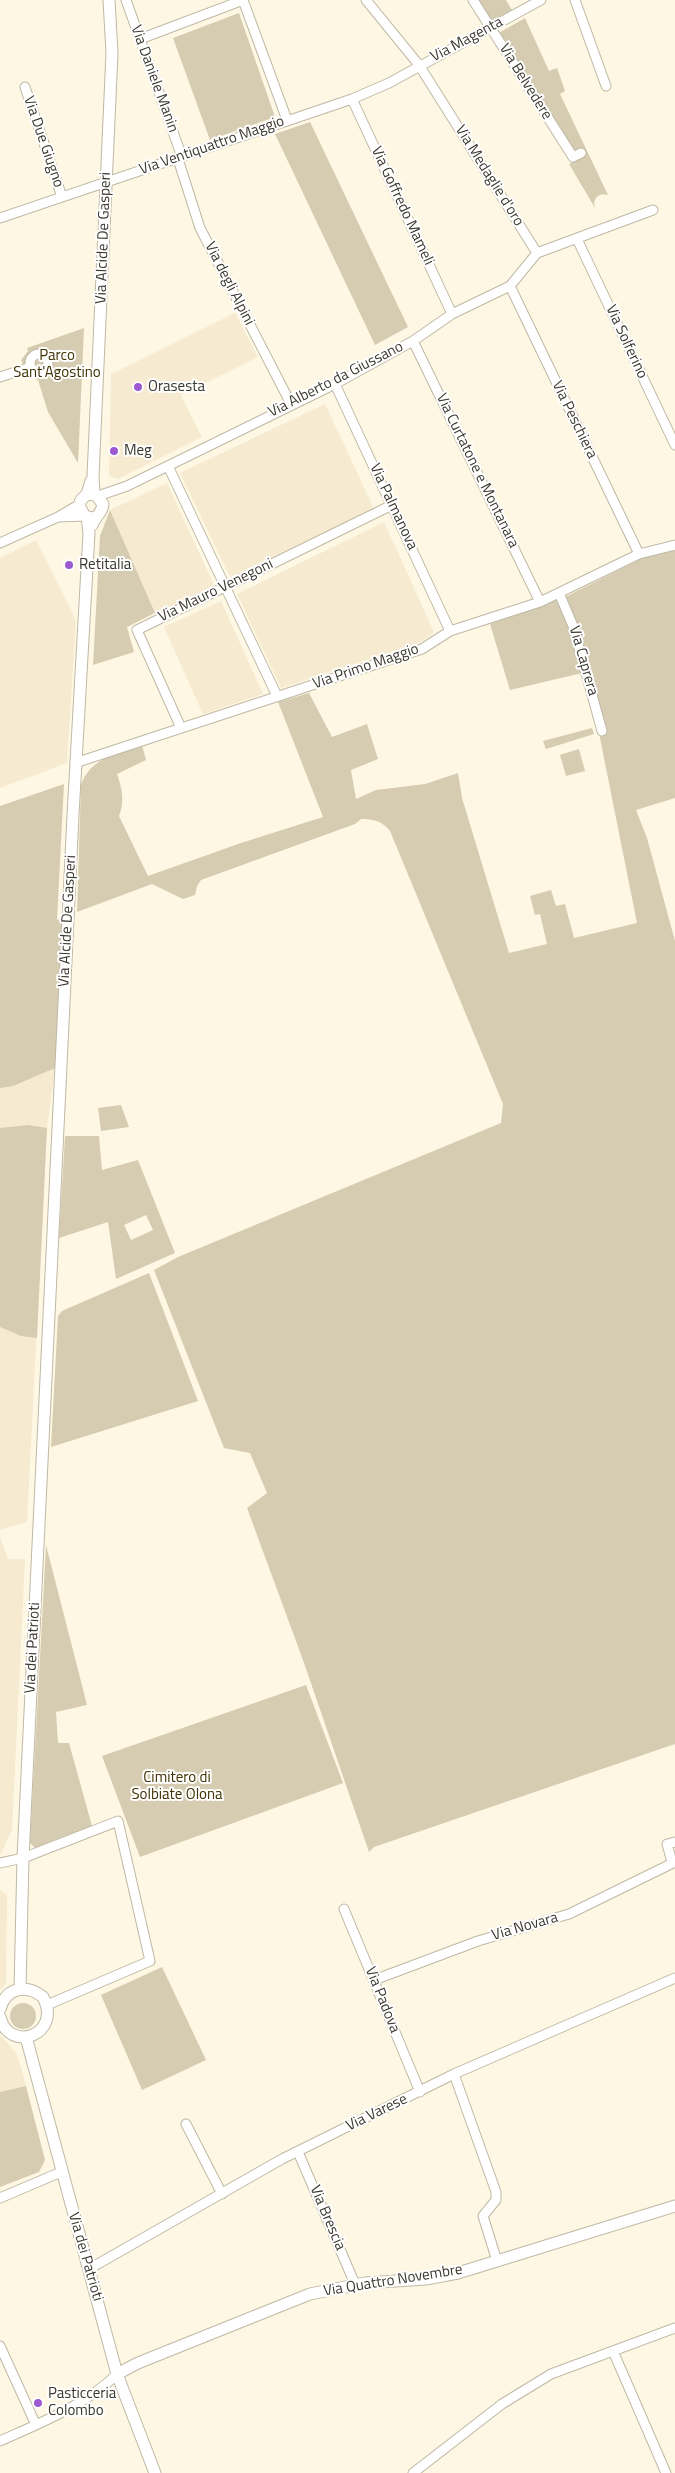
<!DOCTYPE html>
<html>
<head>
<meta charset="utf-8">
<style>
  body { margin:0 }
  canvas { display:block; background:#fef7e3 }
</style>
</head>
<body>
<canvas width="675" height="2473"></canvas>
<script>
const ctx = document.querySelector('canvas').getContext('2d');
ctx.lineJoin = 'round';
function fillPath(path, color) { ctx.fillStyle = color; ctx.fill(path, 'evenodd'); }
function strokePath(path, color, width, dash) { ctx.strokeStyle = color; ctx.lineWidth = width; ctx.lineCap = dash ? 'butt' : 'round'; ctx.setLineDash(dash || []); ctx.stroke(path); }
function write(font, color, halo, rows, align = 'center') {
  ctx.font = font + ' "Titillium Web",sans-serif'; ctx.lineWidth = 4; ctx.setLineDash([]); ctx.textBaseline = 'middle'; ctx.strokeStyle = halo; ctx.fillStyle = color; for (const [text, x, y, turn = 0] of rows) {
    ctx.save(); ctx.translate(x, y); ctx.rotate((+turn || 0) * Math.PI / 180); ctx.textAlign = isNaN(turn) ? turn : align; if (halo) ctx.strokeText(text, 0, 0); ctx.fillText(text, 0, 0); ctx.restore();
  }
}
const built = new Path2D(`
  M235 313 258 357 181 395 202 437 118 479 109 476 111 374Z
  M325 404 374 509 230 577 180 473Z
  M167 483 213 583 212 588 155 613 110 510Z
  M384 522 434 632 421 642 281 688 237 594Z
  M36 540 76 620 67 763 0 788V558Z
  M221 601 263 694 203 714 164 627Z
  M65 917 55 1068 47 1128 27 1522 0 1530V944Z
  M0 1537 8 1559H25L12 1830 0 1856Z
  M0 1890 7 1895 6 1984 0 1990Z
  M0 2035 17 2054 26 2086 0 2092Z`);
const green = new Path2D(`
  M476 0H506L512 10 491 22Z
  M239 13 275 117 210 140 173 38Z
  M525 18 549 71 557 68 565 91 560 94 608 195C599 192 592 199 595 208L569 164 577 160 497 34Z
  M310 122 408 327 375 345 275 134Z
  M84 328 78 463 48 412 38 380 28 376 21 360 28 351 27 348Z
  M110 510 155 613 127 627 134 652 93 665 100 536Z
  M675 550V798L636 810 647 838 675 941V1744L374 1847 369 1852 303 1660 247 1508 267 1493 250 1453 224 1448 154 1270 178 1257 501 1123 503 1104 390 831C382 821 374 819 361 819L355 824 201 880 197 886 195 895 183 899 152 884 77 912 81 785C91 757 117 754 142 745L146 760 117 774C122 788 125 801 119 816L148 876 241 843 323 817 278 702 309 693 332 737 367 724 378 759 351 770 356 799 376 790 425 784 458 773 462 798 509 953 547 944 540 914 535 915 530 896 551 890 556 906 565 904 574 938 637 923 593 703 565 597 643 558Z
  M559 599 572 628 582 673 510 690 490 624Z
  M592 728 594 734 546 749 543 741Z
  M579 749 585 771 566 776 560 755Z
  M64 784 57 920 65 917 55 1068 13 1086 0 1088V806Z
  M121 1105 129 1127 101 1131 98 1108Z
  M28 1125 47 1128 37 1338 21 1336 0 1327V1128Z
  M65 1136H99L102 1170 138 1160 175 1253 116 1279 108 1222 59 1238ZM146 1215 153 1230 131 1240 124 1225Z
  M149 1273 198 1401 51 1447 58 1316 62 1311Z
  M46 1545 87 1705 56 1712 58 1743H69L92 1826 35 1848 30 1843Z
  M306 1685 343 1783 140 1857 102 1756Z
  M162 1967 206 2060 142 2090 101 1995Z
  M10 2016a13 13 0 1 1 26 0a13 13 0 1 1-26 0Z
  M26 2086 45 2160 39 2172 0 2187V2092Z`);
const minor = new Path2D(`
  M126 0 182 157
  M366 0 419 65 537 253 653 210
  M473 0 573 157 581 153
  M575 0 606 86
  M140 39 243 0 287 120
  M25 87 62 197
  M352 99 452 314
  M178 159 200 228 291 404
  M0 218 352 99 389 83 541 0
  M577 239 675 445
  M510 286 639 554
  M413 341 540 602
  M30 363a9 9 0 1 1 18 0a9 9 0 1 1-18 0Z
  M0 377 31 367
  M335 384 450 631
  M168 466 277 696
  M98 496 127 486 335 384 413 341 452 314 510 286 537 253
  M59 517 85 516
  M0 543 58 517 80 504
  M559 593 573 626 602 731
  M181 728 137 630 392 505
  M78 762 422 649 450 631 540 602 639 554 675 545
  M672 1862 667 1844 675 1842
  M0 1863 23 1858 118 1821 150 1961 47 2005
  M344 1909 420 2092
  M374 1980 478 1941 569 1914 675 1862
  M454 2074 496 2192V2200L483 2216 497 2261
  M186 2124 222 2194
  M298 2152 355 2284
  M0 2198 61 2172
  M89 2269 282 2159 454 2074 675 1978
  M0 2346 36 2425
  M613 2351 666 2473
  M0 2441C38 2424 88 2404 117 2374
  M413 2473 502 2404 551 2374 675 2328`);
const tertiary = new Path2D(`
  M91 481 87 494 81 500 79 506 85 516 93 518
  M87 494 96 495 103 504C102 514 95 516 92 525
  M94 494 93 476 112 53 109 0
  M20 1989 23 1858 73 815 89 533 87 517
  M0 2009C6 1987 27 1984 43 1997 63 2035 9 2054 0 2017
  M26 2037 117 2374 155 2473
  M117 2374 138 2363 310 2294 365 2283 426 2279 458 2273 675 2206`);
const markers = [
  [138,387,5,"#9c5ad0"],
  [114,451,5,"#9c5ad0"],
  [69,565,5,"#9c5ad0"],
  [38,2403,5,"#9c5ad0"]
];
const streetNames = [
  ["Via Magenta",467,40,-28],
  ["Via Daniele Manin",154,79,70],
  ["Via Belvedere",525,82,58],
  ["Via Due Giugno",43,142,71],
  ["Via Ventiquattro Maggio",212,146,-19],
  ["Via Medaglie d'oro",489,176,58],
  ["Via Goffredo Mameli",402,206,65],
  ["Via Alcide De Gasperi",104,238,-88],
  ["Via degli Alpini",229,284,63],
  ["Via Solferino",626,342,65],
  ["Via Alberto da Giussano",336,380,-27],
  ["Via Peschiera",574,420,64],
  ["Via Curtatone e Montanara",477,471,64],
  ["Via Palmanova",393,507,65],
  ["Via Mauro Venegoni",216,591,-26],
  ["Via Caprera",583,661,74],
  ["Via Primo Maggio",366,667,-19],
  ["Via Alcide De Gasperi",68,921,-87],
  ["Via dei Patrioti",33,1648,-87],
  ["Via Novara",525,1927,-16],
  ["Via Padova",382,2000,68],
  ["Via Varese",377,2113,-26],
  ["Via Brescia",327,2218,67],
  ["Via dei Patrioti",85,2257,74],
  ["Via Quattro Novembre",393,2281,-9]
];
const parkNames = [
  ["Parco",57,356],
  ["Sant'Agostino",57,373],
  ["Cimitero di",177,1778],
  ["Solbiate Olona",177,1795]
];
const poiNames = [
  ["Orasesta",148,387],
  ["Meg",124,451],
  ["Retitalia",79,565],
  ["Pasticceria",48,2394],
  ["Colombo",48,2411]
];
fillPath(built, '#f6ebd0');
fillPath(green, '#d6ccb1');
strokePath(minor, '#bfb8a5', 11);
strokePath(tertiary, '#bfb8a5', 13);
strokePath(minor, '#fff', 9);
strokePath(tertiary, '#fff', 11);
for (const [x, y, r, color] of markers) { const dot = new Path2D(); dot.arc(x, y, r, 0, 2 * Math.PI); ctx.fillStyle = color; ctx.fill(dot); strokePath(dot, '#fff', 2); }
write('15px', '#3a372f', '#fff', streetNames);
write('15px', '#413100', '#fff', parkNames);
write('15px', '#3a372f', '#fff', poiNames, 'left');
</script>
</body>
</html>
